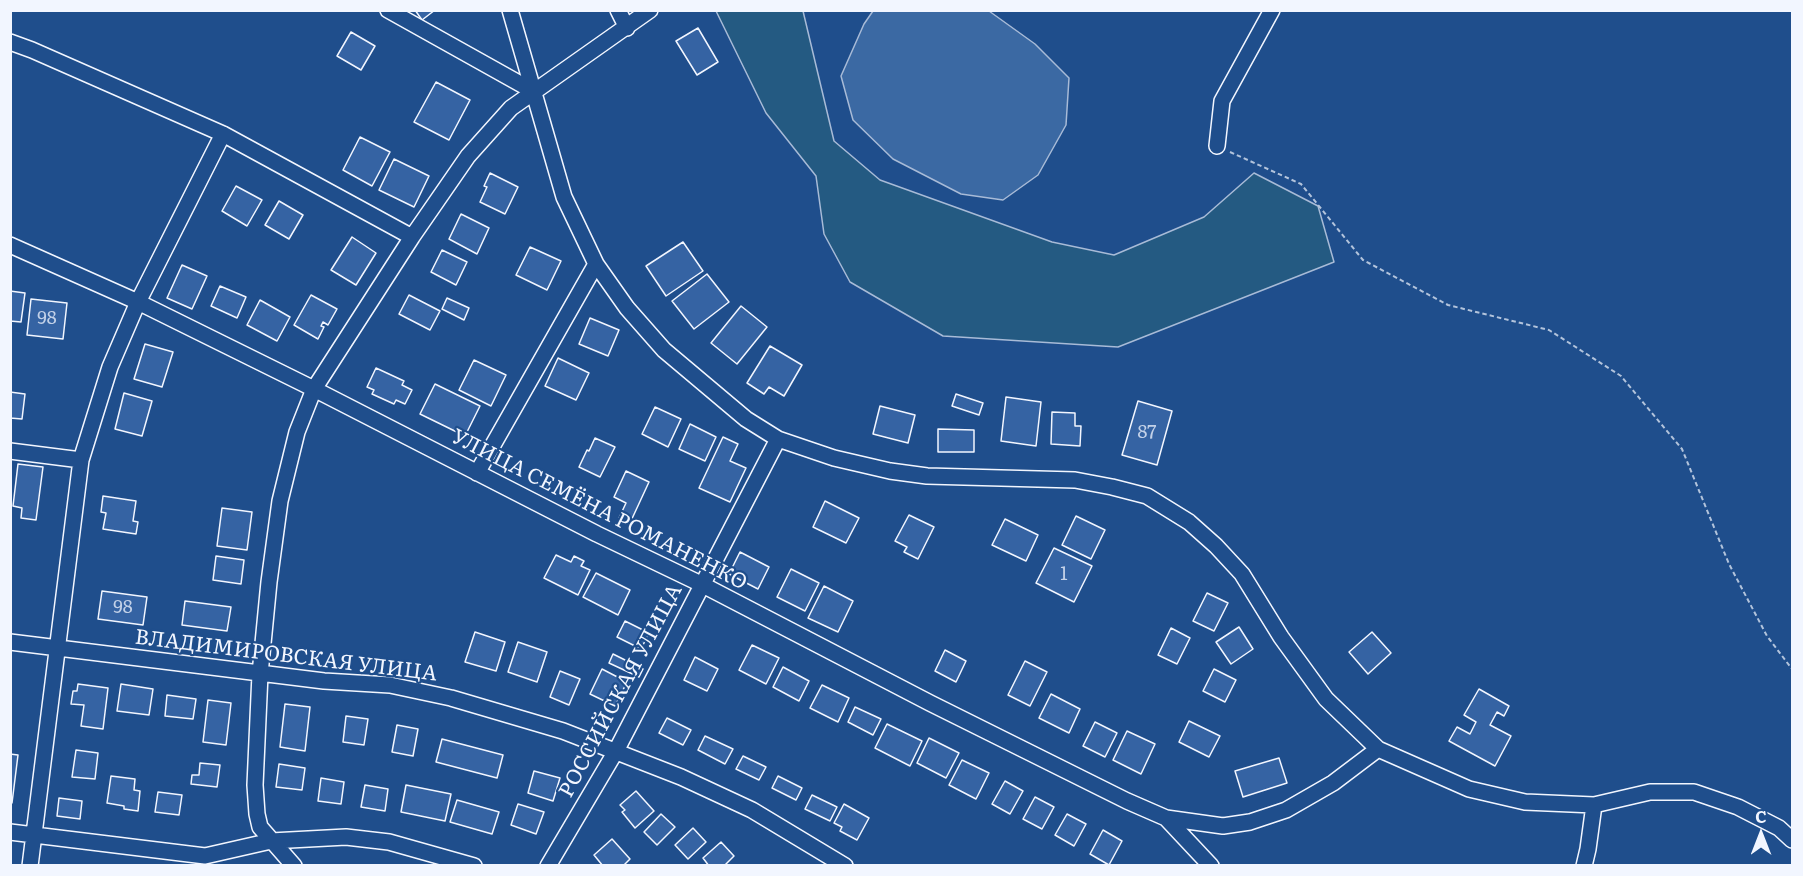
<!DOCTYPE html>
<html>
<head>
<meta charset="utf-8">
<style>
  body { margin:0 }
  #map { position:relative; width:1803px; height:876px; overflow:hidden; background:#1f4e8c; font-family:Literata,serif }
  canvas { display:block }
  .frame { position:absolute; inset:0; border:12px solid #f2f6ff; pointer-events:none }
  .north { position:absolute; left:1731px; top:804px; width:60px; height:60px; -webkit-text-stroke:4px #1f4e8c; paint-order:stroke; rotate:0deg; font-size:16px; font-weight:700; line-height:24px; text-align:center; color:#f2f6ff }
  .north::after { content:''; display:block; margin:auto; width:21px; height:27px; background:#f2f6ff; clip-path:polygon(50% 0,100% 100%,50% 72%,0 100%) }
</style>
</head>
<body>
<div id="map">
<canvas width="1803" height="876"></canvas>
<div class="frame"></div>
<div class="north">С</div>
</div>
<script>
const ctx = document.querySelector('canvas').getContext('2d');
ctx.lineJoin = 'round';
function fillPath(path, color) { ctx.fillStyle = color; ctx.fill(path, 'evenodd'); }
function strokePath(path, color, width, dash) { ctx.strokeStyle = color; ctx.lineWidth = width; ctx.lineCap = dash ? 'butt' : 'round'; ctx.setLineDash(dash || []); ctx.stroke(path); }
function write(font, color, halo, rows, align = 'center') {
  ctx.font = font + ' Literata,serif'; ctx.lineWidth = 4.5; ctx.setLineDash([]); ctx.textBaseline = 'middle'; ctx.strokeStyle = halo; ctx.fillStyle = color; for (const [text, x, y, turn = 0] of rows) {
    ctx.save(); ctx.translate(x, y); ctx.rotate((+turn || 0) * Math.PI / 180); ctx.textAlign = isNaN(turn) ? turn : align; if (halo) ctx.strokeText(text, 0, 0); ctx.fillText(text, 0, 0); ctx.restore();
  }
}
const green = new Path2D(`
  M716 11H803L834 141 880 180 1052 242 1114 255 1204 217 1254 173 1318 206 1334 262 1118 347 943 336 850 282 824 234 816 176 766 113Z`);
const water = new Path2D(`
  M873 11H989L1035 44 1069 78 1066 125 1038 175 1003 200 961 194 893 159 853 120 841 76 864 24Z`);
const building = new Path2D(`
  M415 10H435L422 20Z
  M698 28 718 62 697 75 676 41Z
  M351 32 375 46 361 70 337 56Z
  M436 82 470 100 449 140 414 122Z
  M360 137 390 152 372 186 343 170Z
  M394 159 429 176 414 207 379 190Z
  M490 173 518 187 505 214 480 202 487 187 484 186Z
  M236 186 262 200 247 226 222 211Z
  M279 201 303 215 289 239 265 225Z
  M461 214 489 228 477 254 449 239Z
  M352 237 376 253 356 285 331 270Z
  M683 242 703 271 666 296 646 266Z
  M530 247 561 261 547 290 516 275Z
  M442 250 467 262 456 285 431 272Z
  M182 265 207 276 192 309 167 298Z
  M707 274 729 302 694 329 672 301Z
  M220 286 246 297 237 318 211 306Z
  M10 291 25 293 21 322 10 321Z
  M311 295 337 309 328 325 323 322 321 326 324 327 318 339 294 325Z
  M409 295 440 311 430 330 399 314Z
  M447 298 469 308 464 320 442 309Z
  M31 299 67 303 63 339 27 335Z
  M260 300 290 317 277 341 247 325Z
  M741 306 767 327 737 364 711 343Z
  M590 318 619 330 608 356 579 344Z
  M145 344 173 352 162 387 134 379Z
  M770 346 802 365 784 396 769 387 764 394 747 383Z
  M558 358 589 373 576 400 545 386Z
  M474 360 506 375 491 406 459 390Z
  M376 368 404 381 402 385 412 390 405 404 396 400 394 404 372 394 374 390 367 387Z
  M435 384 480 406 465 436 420 414Z
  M10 392 25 394 22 419 10 418Z
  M124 393 152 401 142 436 115 429Z
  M956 394 983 403 979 415 952 406Z
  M1006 397 1041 402 1036 446 1001 441Z
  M1138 401 1172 411 1157 465 1122 455Z
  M880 406 915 415 908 443 873 434Z
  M655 407 681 419 668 447 642 434Z
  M1052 412 1075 413V426H1081L1080 446 1051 444Z
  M690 424 716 437 705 461 679 449Z
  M938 429 974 430V452H938Z
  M723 437 738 444 730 461 746 468 730 502 699 488Z
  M595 438 615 447 600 477 579 467 587 450 589 451Z
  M18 464 43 467 36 520 21 518 22 508 13 506Z
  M626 471 649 482 630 523 619 518 626 503 614 497Z
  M103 496 136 501 133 521 138 522 136 534 103 529 106 513 101 512Z
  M825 501 859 518 846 543 813 527Z
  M222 508 252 512 247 550 217 546Z
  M909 515 934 527 918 559 904 552 907 547 895 541Z
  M1076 516 1105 530 1091 559 1062 545Z
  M1005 519 1038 535 1026 561 992 545Z
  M1054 548 1092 566 1074 602 1036 583Z
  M740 552 769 567 758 589 729 574Z
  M556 555 571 562 574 556 584 561 581 566 590 570 578 595 544 578Z
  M216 556 244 560 241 584 213 580Z
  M791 569 819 583 805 611 777 597Z
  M596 573 630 590 618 615 583 597Z
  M824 586 853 601 838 632 808 618Z
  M102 591 147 597 143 625 98 619Z
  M1207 593 1228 603 1214 631 1193 621Z
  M185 601 231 607 227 631 182 625Z
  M625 621 649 633 641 649 617 637Z
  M1239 627 1253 649 1231 664 1216 642Z
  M1171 628 1190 638 1177 664 1158 655Z
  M475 632 505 642 496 671 465 662Z
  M1372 632 1391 653 1368 674 1349 652Z
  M518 642 547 652 537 682 508 672Z
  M752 645 779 658 766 684 739 670Z
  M945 650 966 661 956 682 935 671Z
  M613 654 643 669 639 677 609 663Z
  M695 657 718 669 707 691 684 680Z
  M1025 661 1047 672 1030 706 1008 695Z
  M783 667 809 681 799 701 773 687Z
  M602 669 627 682 615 706 590 694Z
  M1214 669 1236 680 1225 702 1203 691Z
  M560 671 580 679 569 705 550 697Z
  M78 684 108 688 103 729 81 726 84 705 71 704 73 691H77Z
  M121 684 153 689 149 715 117 711Z
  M822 685 849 698 838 722 810 708Z
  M1479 689 1509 706 1504 716 1497 712 1490 725 1511 736 1495 766 1449 741 1457 727 1470 734 1476 722 1464 715Z
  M1051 694 1080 709 1069 733 1039 718Z
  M167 695 196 699 193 719 165 716Z
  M208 700 231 703 226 745 203 742Z
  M285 704 310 707 305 751 280 747Z
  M855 707 881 719 873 735 848 722Z
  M346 716 368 719 364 745 343 742Z
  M667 718 691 730 683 745 659 733Z
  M1189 721 1220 736 1209 757 1179 742Z
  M1095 722 1117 733 1105 757 1083 746Z
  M887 724 922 741 910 766 875 748Z
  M397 725 418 729 413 756 392 752Z
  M1127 731 1155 744 1141 774 1113 760Z
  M705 736 733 749 725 764 698 750Z
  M929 738 959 753 946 778 917 763Z
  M442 739 503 755 497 778 436 762Z
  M76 750 98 753 95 779 72 777Z
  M10 754 18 755 12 803H10Z
  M743 756 766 767 759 780 736 769Z
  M1279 758 1287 783 1243 797 1235 771Z
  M962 760 989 773 976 799 949 785Z
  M200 763 220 765 217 787 191 784 192 775H199Z
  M279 764 305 768 302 790 276 787Z
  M534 771 560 778 553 801 528 793Z
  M111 776 135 779 134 790 140 791 138 811 124 809V806L107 803Z
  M778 776 802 788 796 800 772 788Z
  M321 778 344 782 341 804 318 801Z
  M1005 781 1023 791 1010 814 992 804Z
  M365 785 388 789 385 811 361 807Z
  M406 785 451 794 445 821 401 812Z
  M636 791 654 811 635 828 622 812 625 810 620 805Z
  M158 792 182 795 179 815 155 812Z
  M812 795 837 807 830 821 805 809Z
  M1035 797 1054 807 1042 829 1023 819Z
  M59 798 82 801 80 819 57 816Z
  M457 800 499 812 492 834 450 822Z
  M518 804 544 812 536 834 511 825Z
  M844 804 869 818 857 840 840 831 842 827 834 823Z
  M661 814 675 827 657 845 644 832Z
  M1067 814 1086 824 1074 846 1055 835Z
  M693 828 706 842 688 859 675 845Z
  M1103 830 1122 841 1109 865 1090 854Z
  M612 839 630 859 623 866H603L594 855Z
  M721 842 734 856 724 866H709L703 858Z`);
const path = new Path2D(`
  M1230 152 1301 184 1363 260 1448 305 1549 330 1621 376 1682 449 1729 564 1767 636 1792 669`);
const minor = new Path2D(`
  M388 10 533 91
  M510 10 564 197 596 264 627 308 664 350 746 419 778 439 834 458 890 471 927 476 1075 480 1112 487 1147 496 1189 522 1216 546 1242 574 1281 637 1326 699 1378 749 1469 789 1525 802 1594 805 1650 792H1694L1738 807 1779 828 1792 840
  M618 10 627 28
  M10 42 32 50 223 134 412 237
  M1217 146 1222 101 1272 10
  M10 245 138 302 314 389 597 534 701 584 930 703 1127 801 1166 818 1223 826 1250 822 1286 810 1333 783 1378 749
  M10 451 81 460
  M477 473 596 264
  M10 642 324 681 390 685 451 698 563 731 681 777 752 810 845 866
  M1166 818 1211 866
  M10 832 205 856 271 841 346 837 389 842 474 866
  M30 866 81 460 110 367 138 302 223 134
  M294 866 260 827 257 814 255 785 260 674 269 582 280 501 297 432 314 389 412 237 468 156 511 108 650 10
  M548 866 616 751 778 439
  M1584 866 1588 849 1594 805`);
const numberNames = [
  ["98",47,319],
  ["87",1147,433],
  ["1",1064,575],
  ["98",123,608]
];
const streetNames = [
  ["УЛИЦА СЕМЁНА РОМАНЕНКО",599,510,27],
  ["ВЛАДИМИРОВСКАЯ УЛИЦА",286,656,7],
  ["РОССИЙСКАЯ УЛИЦА",621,691,-62]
];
fillPath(green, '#245a82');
strokePath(green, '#a8bbd7', 1.5);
fillPath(water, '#3b69a3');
strokePath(water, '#a8bbd7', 1.5);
fillPath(building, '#3563a3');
strokePath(building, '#f2f6ff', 1.5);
strokePath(minor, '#f2f6ff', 18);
strokePath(path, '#b3c4dc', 2, [4.5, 3]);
strokePath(minor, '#1f4e8c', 15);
write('18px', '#c3d1e8', null, numberNames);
write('21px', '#f2f6ff', '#1f4e8c', streetNames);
</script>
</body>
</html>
